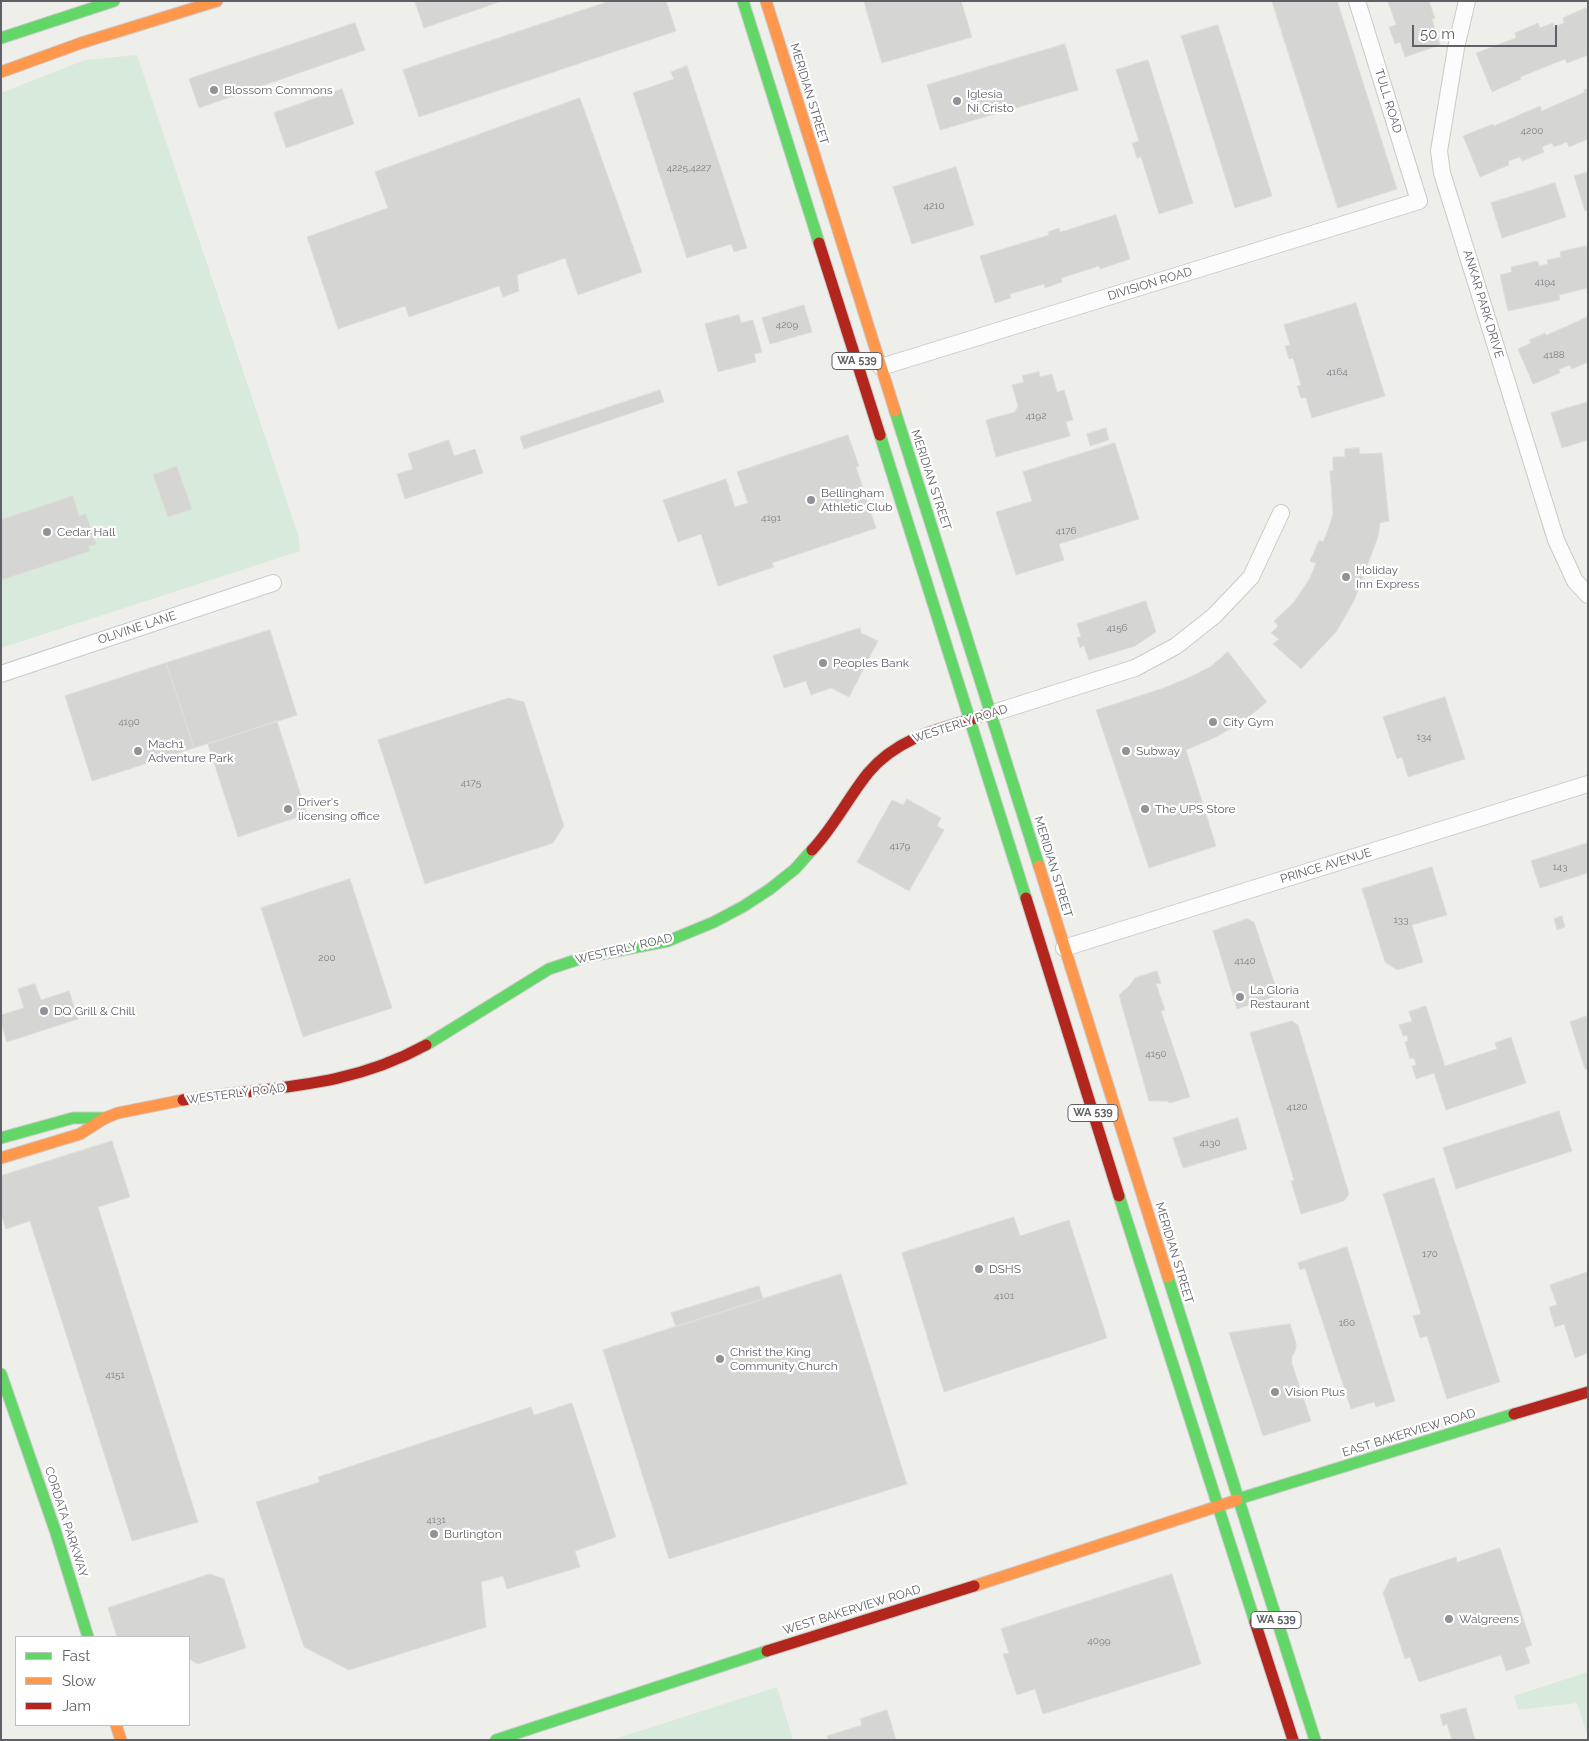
<!DOCTYPE html>
<html>
<head>
<meta charset="utf-8">
<style>
  body { margin:0 }
  #map { position:relative; width:1589px; height:1741px; overflow:hidden; background:#eeeeea; font-family:Raleway,sans-serif }
  canvas { display:block }
  .frame { position:absolute; inset:0; border:2px solid #5f6167; pointer-events:none }
  .legend { position:absolute; left:15px; top:1636px; width:175px; height:90px; box-sizing:border-box; background:#fff; border:1px solid #bfc0c2; margin:0; padding:6px 9px; list-style:none; font-size:15px; color:#5f6167 }
  .legend li { display:flex; align-items:center; gap:10px; height:25px }
  .legend b { width:25px; border:1px solid #bfc0c2 }
  .scale { position:absolute; left:1412px; top:25px; width:145px; height:22px; box-sizing:border-box; border:2px solid #5f6167; border-top:0; padding-left:6px; font-size:15px; line-height:18px; white-space:nowrap; color:#5f6167; -webkit-text-stroke:4px #fff; paint-order:stroke }
</style>
</head>
<body>
<div id="map">
<canvas width="1589" height="1741"></canvas>
<div class="frame"></div>
<ul class="legend">
<li><b style="height:6px;background:#63d668"></b>Fast</li>
<li><b style="height:6px;background:#ff974d"></b>Slow</li>
<li><b style="height:6px;background:#b3261e"></b>Jam</li>
</ul>
<div class="scale">50 m</div>
</div>
<script>
const ctx = document.querySelector('canvas').getContext('2d');
ctx.lineJoin = 'round';
function fillPath(path, color) { ctx.fillStyle = color; ctx.fill(path, 'evenodd'); }
function strokePath(path, color, width, dash) { ctx.strokeStyle = color; ctx.lineWidth = width; ctx.lineCap = dash ? 'butt' : 'round'; ctx.setLineDash(dash || []); ctx.stroke(path); }
function write(font, color, halo, rows, align = 'center') {
  ctx.font = font + ' Raleway,sans-serif'; ctx.lineWidth = 4.5; ctx.setLineDash([]); ctx.textBaseline = 'middle'; ctx.strokeStyle = halo; ctx.fillStyle = color; for (const [text, x, y, turn = 0] of rows) {
    ctx.save(); ctx.translate(x, y); ctx.rotate((+turn || 0) * Math.PI / 180); ctx.textAlign = isNaN(turn) ? turn : align; if (halo) ctx.strokeText(text, 0, 0); ctx.fillText(text, 0, 0); ctx.restore();
  }
}
const green = new Path2D(`
  M137 55 298 535 300 551 1 648V93L85 60Z
  M1588 1672V1737L1577 1703 1518 1710 1514 1696Z
  M777 1687 793 1740H612Z`);
const building = new Path2D(`
  M418 1H502L424 28 415 2Z
  M610 1H666L676 31 419 117 403 70Z
  M864 1H961L972 37 882 63Z
  M1272 1H1337L1397 189 1338 208Z
  M1388 1H1429L1435 18 1432 19 1440 45 1405 57 1400 42 1395 44 1389 27 1396 25Z
  M1586 8 1588 12V55L1567 63 1565 59 1520 77 1521 79 1492 92 1476 53 1516 38 1515 33 1538 23 1540 28 1553 23 1554 27 1564 23 1563 18Z
  M355 23 365 50 199 108 189 79Z
  M1218 25 1272 196 1235 208 1181 36Z
  M1065 44 1078 90 940 130 927 85Z
  M1148 60 1193 203 1159 214 1141 157 1137 158 1132 143 1139 141 1116 70Z
  M687 66 747 248 734 252 731 244 687 258 633 93 674 79 671 72Z
  M342 89 354 124 286 148 274 113Z
  M1588 89V139L1569 147 1567 142 1554 147 1552 143 1542 147 1544 152 1522 161 1520 157 1508 161 1509 165 1480 177 1463 136 1493 124 1494 126 1540 106 1542 111 1585 92 1584 90Z
  M580 98 642 272 578 295 565 258 517 275 519 291 503 297 499 286 409 317 405 306 338 329 307 237 388 208 375 172Z
  M956 167 974 225 912 244 893 187Z
  M1588 172V210L1585 211 1574 176Z
  M1555 183 1566 217 1502 238 1491 203Z
  M1116 215 1130 259 1100 269 1099 266 1061 278 1062 282 1045 288 1044 284 1010 294 1011 298 995 303 980 256 1049 235 1048 232 1059 228 1060 232Z
  M1586 246 1588 251V288L1559 295 1560 300 1508 311 1500 275 1512 272 1511 267 1538 261 1539 266 1548 264 1547 260 1561 257 1560 252Z
  M1356 303 1385 396 1312 418 1306 398H1301L1297 386 1301 385 1293 358 1289 359 1285 346 1290 345 1284 325Z
  M804 305 812 332 770 344 762 318Z
  M739 315 741 323 753 320 762 352 754 354 756 362 718 372 705 324Z
  M1588 317V362L1572 369 1570 365 1559 369 1560 373 1533 384 1518 349 1531 343 1529 340 1545 333 1546 335Z
  M1039 372 1040 377 1052 374 1057 392 1064 390 1073 420 1066 422 1070 436 996 457 986 420 1015 412 1018 406 1012 385 1024 382 1022 376Z
  M660 390 664 402 524 449 520 437Z
  M1588 402V440L1562 448 1551 413Z
  M1106 428 1109 440 1090 446 1087 434Z
  M848 435 859 466 856 467 876 528 772 563 774 567 718 586 701 534 678 542 663 500 726 479 735 507 748 503 737 472Z
  M449 440 454 456 475 449 483 473 405 499 397 474 413 469 408 454Z
  M1115 443 1139 519 1059 544 1064 560 1016 575 996 512 1032 501 1023 472Z
  M1359 448 1360 454 1382 453 1389 521 1380 523 1378 537 1354 601 1336 632 1301 669 1273 644 1279 639 1271 633 1278 626 1274 621 1294 602 1310 578 1316 563 1310 561 1319 540 1323 542 1329 527 1333 514 1330 471H1333V457H1345V449Z
  M177 466 192 509 168 517 153 475Z
  M73 496 79 516 86 514 96 544 89 546 90 551 1 580V520Z
  M1146 601 1156 632 1135 646 1089 660 1084 646 1080 648 1077 638 1081 636 1077 624Z
  M860 628 861 633 878 641 849 697 831 688 811 695 806 681 784 688 773 656Z
  M270 630 297 715 194 748 166 663Z
  M1228 652 1267 702 1242 722 1216 737 1186 750 1216 846 1149 868 1096 710 1164 688 1188 678 1210 667Z
  M166 663 194 748 92 781 65 696Z
  M1445 697 1465 759 1408 777 1402 757 1397 759 1383 717Z
  M509 698 524 702 564 826 553 843 425 884 378 740Z
  M277 721 307 814 238 837 208 744Z
  M907 799 941 818 937 826 944 830 909 891 857 862 892 800 903 805Z
  M1588 843V873L1540 888 1531 861Z
  M1432 867 1447 915 1412 925 1423 962 1397 970 1385 962 1362 889Z
  M350 879 392 1008 303 1037 261 908Z
  M1562 916 1565 927 1557 930 1554 919Z
  M1247 919 1254 922 1277 991 1273 997 1237 1009 1213 931Z
  M1157 971 1161 983 1156 984 1165 1010 1161 1011 1190 1097 1170 1103 1167 1101H1149L1119 995 1130 985 1135 978Z
  M35 984 41 1000 69 991 78 1019 7 1042 1 1023V1015L24 1008 18 989Z
  M1426 1006 1445 1066 1497 1049 1495 1043 1511 1037 1526 1083 1446 1110 1434 1073 1416 1079 1412 1066 1416 1065 1414 1058 1410 1059 1405 1042 1408 1041 1407 1035 1403 1036 1399 1025 1412 1021 1409 1012Z
  M1587 1016 1588 1069H1585L1570 1022Z
  M1292 1021 1298 1025 1349 1194 1344 1201 1301 1214 1291 1181 1294 1180 1250 1033Z
  M1559 1111 1572 1151 1456 1189 1443 1148Z
  M1238 1118 1247 1149 1183 1168 1173 1138Z
  M112 1141 130 1197 98 1207 198 1522 132 1541 30 1221 6 1229 1 1214V1176Z
  M1434 1178 1500 1382 1447 1399 1427 1336 1420 1338 1413 1316 1421 1314 1383 1194Z
  M1014 1217 1020 1236 1069 1220 1107 1338 944 1392 902 1253Z
  M1347 1247 1395 1401 1376 1407 1374 1402 1351 1409 1305 1268 1300 1270 1298 1263Z
  M1588 1272V1353L1575 1358 1564 1324 1555 1327 1549 1307 1557 1305 1550 1285Z
  M841 1274 907 1484 669 1559 603 1350Z
  M759 1286 763 1299 676 1327 671 1313Z
  M1290 1324 1296 1343V1349L1292 1357V1364L1311 1421 1263 1436 1229 1333Z
  M572 1403 616 1537 575 1551 580 1567 507 1589 503 1576 481 1582 486 1627 349 1670 304 1647 256 1502 320 1482 318 1477 531 1407 534 1415Z
  M1500 1548 1532 1645 1525 1648 1530 1663 1506 1671 1501 1655 1419 1682 1410 1657 1405 1659 1383 1593 1390 1579 1456 1557 1457 1562Z
  M210 1574 224 1579 246 1648 198 1664 189 1659V1637H117L108 1608Z
  M1172 1574 1201 1664 1043 1714 1035 1689 1017 1695 1003 1654 1009 1653 1001 1629Z
  M1466 1708 1475 1740H1452L1447 1724 1443 1726 1440 1715Z
  M887 1710 896 1740H828L827 1736 862 1725 860 1719Z`);
const street = new Path2D(`
  M1467 1 1456 48 1439 151 1442 173 1556 540 1575 581 1588 595
  M881 367 1419 201 1357 1
  M1 674 273 583
  M990 714 1135 668 1176 646 1214 616 1251 577 1281 513
  M1064 948 1588 784`);
const fast = new Path2D(`
  M743 1 819 243
  M1 38 114 1
  M895 411 1039 866
  M880 435 1026 898
  M426 1045 549 969 585 957 668 941 714 922 744 906 770 889 795 869 812 850
  M1 1138 73 1118H106
  M1119 1196 1255 1622
  M1168 1277 1315 1740
  M1 1374 55 1530 88 1637
  M1238 1499 1514 1414
  M496 1740 767 1651`);
const slow = new Path2D(`
  M766 1 895 411
  M1 72 81 43 217 1
  M1039 866 1168 1277
  M1 1158 80 1134 105 1118 118 1113 183 1100
  M974 1586 1237 1500
  M116 1725 121 1740`);
const jam = new Path2D(`
  M819 243 880 435
  M812 850C834 827 848 798 868 773 899 736 943 728 986 715
  M1026 898 1119 1196
  M183 1100C271 1086 344 1090 426 1045
  M1514 1414 1588 1392
  M1255 1622 1293 1740
  M767 1651 974 1586`);
const markers = [
  [214,90,5,"#919295"],
  [957,101,5,"#919295"],
  [811,500,5,"#919295"],
  [47,532,5,"#919295"],
  [1346,577,5,"#919295"],
  [823,663,5,"#919295"],
  [1213,722,5,"#919295"],
  [138,751,5,"#919295"],
  [1126,751,5,"#919295"],
  [288,809,5,"#919295"],
  [1145,809,5,"#919295"],
  [1240,997,5,"#919295"],
  [44,1011,5,"#919295"],
  [979,1269,5,"#919295"],
  [720,1359,5,"#919295"],
  [1275,1392,5,"#919295"],
  [434,1534,5,"#919295"],
  [1449,1619,5,"#919295"]
];
const numberNames = [
  ["4200",1532,131],
  ["4225,4227",689,168],
  ["4210",934,206],
  ["4194",1545,282],
  ["4209",787,325],
  ["4188",1554,355],
  ["4164",1337,372],
  ["4192",1036,416],
  ["4191",771,518],
  ["4176",1066,531],
  ["4156",1117,628],
  ["4190",129,722],
  ["134",1424,737],
  ["4175",471,783],
  ["4179",900,846],
  ["143",1560,867],
  ["133",1401,920],
  ["200",327,958],
  ["4140",1245,961],
  ["4150",1156,1054],
  ["4120",1297,1107],
  ["4130",1210,1143],
  ["170",1430,1254],
  ["4101",1004,1296],
  ["160",1347,1323],
  ["4151",115,1375],
  ["4131",436,1520],
  ["4099",1099,1641]
];
const shields = [
  [857,361,50],
  [1093,1113,50],
  [1276,1620,50]
];
const shieldNames = [
  ["WA 539",857,361],
  ["WA 539",1093,1113],
  ["WA 539",1276,1620]
];
const poiNames = [
  ["Blossom Commons",224,90],
  ["Iglesia",967,94],
  ["Ni Cristo",967,108],
  ["Bellingham",821,493],
  ["Athletic Club",821,507],
  ["Cedar Hall",57,532],
  ["Holiday",1356,570],
  ["Inn Express",1356,584],
  ["Peoples Bank",833,663],
  ["City Gym",1223,722],
  ["Mach1",148,744],
  ["Adventure Park",148,758],
  ["Subway",1136,751],
  ["Driver's",298,802],
  ["licensing office",298,816],
  ["The UPS Store",1155,809],
  ["La Gloria",1250,990],
  ["Restaurant",1250,1004],
  ["DQ Grill & Chill",54,1011],
  ["DSHS",989,1269],
  ["Christ the King",730,1352],
  ["Community Church",730,1366],
  ["Vision Plus",1285,1392],
  ["Burlington",444,1534],
  ["Walgreens",1459,1619]
];
const streetNames = [
  ["MERIDIAN STREET",809,94,73],
  ["TULL ROAD",1388,101,73],
  ["DIVISION ROAD",1150,284,-17],
  ["ANKAR PARK DRIVE",1483,304,73],
  ["MERIDIAN STREET",931,480,72],
  ["OLIVINE LANE",137,628,-18],
  ["WESTERLY ROAD",960,724,-18],
  ["PRINCE AVENUE",1326,866,-17],
  ["MERIDIAN STREET",1053,867,73],
  ["WESTERLY ROAD",624,949,-13],
  ["WESTERLY ROAD",236,1094,-7],
  ["MERIDIAN STREET",1174,1253,73],
  ["EAST BAKERVIEW ROAD",1409,1433,-17],
  ["CORDATA PARKWAY",66,1522,72],
  ["WEST BAKERVIEW ROAD",852,1610,-17]
];
fillPath(green, '#d8eadb');
fillPath(building, '#d5d5d3');
strokePath(building, '#deded9', 1);
strokePath(street, '#cacaca', 18);
strokePath(fast, '#cbcbcc', 13);
strokePath(slow, '#cbcbcc', 13);
strokePath(jam, '#cbcbcc', 13);
strokePath(street, '#fcfcfc', 16);
strokePath(fast, '#63d668', 11);
strokePath(slow, '#ff974d', 11);
strokePath(jam, '#b3261e', 11);
for (const [x, y, r, color] of markers) { const dot = new Path2D(); dot.arc(x, y, r, 0, 2 * Math.PI); ctx.fillStyle = color; ctx.fill(dot); strokePath(dot, '#fff', 2); }
write('10px', '#7e7f83', null, numberNames);
for (const [x, y, w] of shields) { const box = new Path2D(); box.roundRect(x - w / 2, y - 8.5, w, 17, 4); ctx.fillStyle = '#fff'; ctx.fill(box); strokePath(box, '#5f6167', 1); }
write('bold 11px', '#5f6167', null, shieldNames);
write('12px', '#5f6167', '#fff', poiNames, 'left');
write('12px', '#5f6167', '#fff', streetNames);
</script>
</body>
</html>
